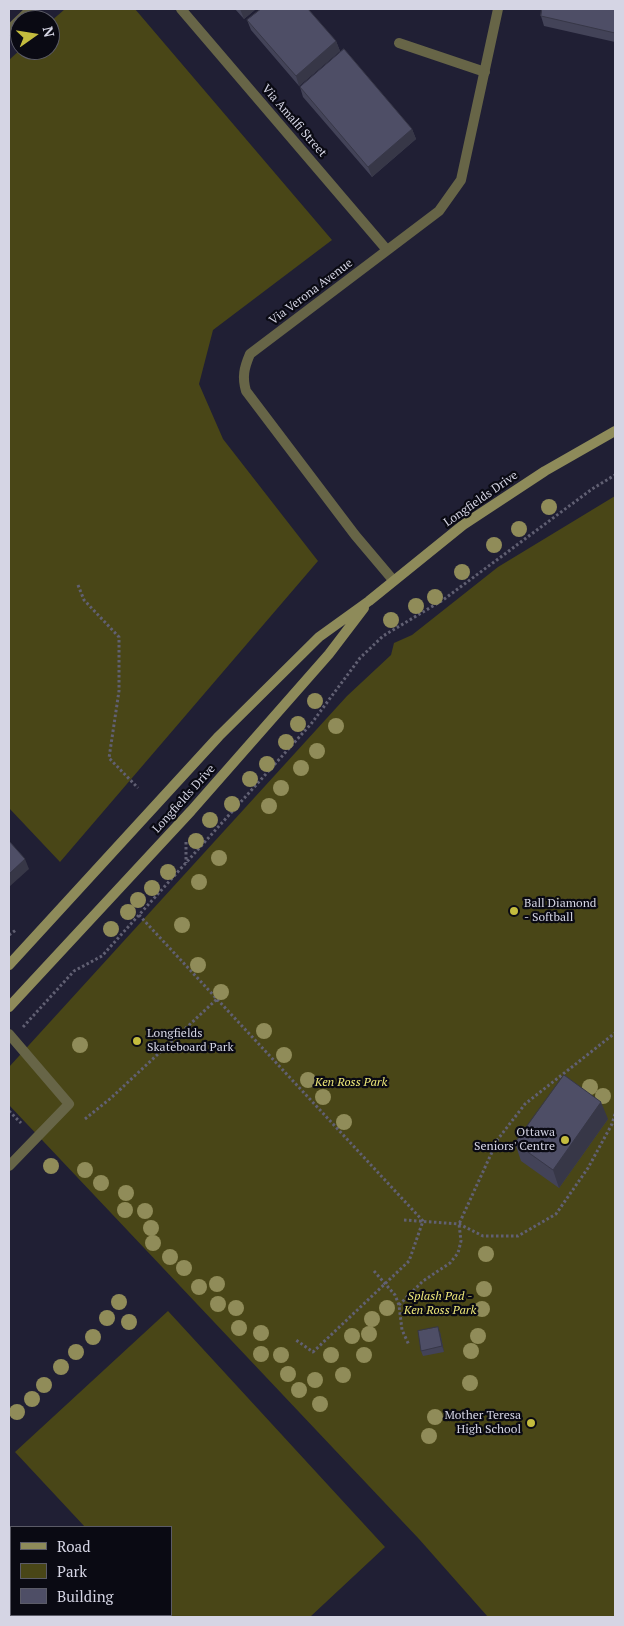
<!DOCTYPE html>
<html>
<head>
<meta charset="utf-8">
<style>
  body { margin:0 }
  #map { position:relative; width:624px; height:1626px; overflow:hidden; background:#201f34; font-family:"PT Serif",serif }
  canvas { display:block }
  .frame { position:absolute; inset:0; border:10px solid #d5d5e4; pointer-events:none }
  .legend { position:absolute; left:10px; top:1526px; width:162px; height:90px; box-sizing:border-box; background:#0a0a13; border:1px solid #5b5b67; margin:0; padding:6px 9px; list-style:none; font-size:15px; color:#d5d5e4 }
  .legend li { display:flex; align-items:center; gap:10px; height:25px }
  .legend b { width:25px; border:1px solid #5b5b67 }
  .north { position:absolute; left:10px; top:10px; width:50px; height:50px; box-sizing:border-box; background:#0a0a13; border:1px solid #5b5b67; border-radius:50%; rotate:77deg; font-size:14px; font-weight:700; line-height:20px; text-align:center; color:#d5d5e4 }
  .north::after { content:''; display:block; margin:auto; width:18px; height:22px; background:#c4bc3e; clip-path:polygon(50% 0,100% 100%,50% 72%,0 100%) }
</style>
</head>
<body>
<div id="map">
<canvas width="624" height="1626"></canvas>
<div class="frame"></div>
<ul class="legend">
<li><b style="height:6px;background:#8e8b5a"></b>Road</li>
<li><b style="height:14px;background:#494617"></b>Park</li>
<li><b style="height:14px;background:#4e4e66"></b>Building</li>
</ul>
<div class="north">N</div>
</div>
<script>
const ctx = document.querySelector('canvas').getContext('2d');
ctx.lineJoin = 'round';
function fillPath(path, color) { ctx.fillStyle = color; ctx.fill(path, 'evenodd'); }
function strokePath(path, color, width, dash) { ctx.strokeStyle = color; ctx.lineWidth = width; ctx.lineCap = dash ? 'butt' : 'round'; ctx.setLineDash(dash || []); ctx.stroke(path); }
function write(font, color, halo, rows, align = 'center') {
  ctx.font = font + ' "PT Serif",serif'; ctx.lineWidth = 4.5; ctx.setLineDash([]); ctx.textBaseline = 'middle'; ctx.strokeStyle = halo; ctx.fillStyle = color; for (const [text, x, y, turn = 0] of rows) {
    ctx.save(); ctx.translate(x, y); ctx.rotate((+turn || 0) * Math.PI / 180); ctx.textAlign = isNaN(turn) ? turn : align; if (halo) ctx.strokeText(text, 0, 0); ctx.fillText(text, 0, 0); ctx.restore();
  }
}
const green = new Path2D(`
  M65 9H135L332 240 213 330 199 384 223 439 318 561 60 862 9 808V60L20 50H50V22Z
  M615 496V1617H488L419 1539 9 1105V1067L347 696 391 655 394 643 412 635 498 567Z
  M168 1311 385 1547 310 1617H168L166 1615H171V1527H85L15 1452Z`);
const path = new Path2D(`
  M78 585 84 600 119 637V691L109 758 138 788
  M186 842V863
  M139 915 423 1221 409 1261 313 1352 296 1340
  M9 935 16 930
  M23 1027 74 971 102 956 311 724 360 658 383 636 443 600 592 489 615 475
  M9 1111 21 1123
  M85 1119 111 1098 218 998
  M404 1220 459 1224 483 1236H518L556 1214 588 1168 612 1124 615 1114
  M374 1271 395 1295 399 1305 402 1330 409 1345
  M399 1305 423 1281 450 1263 458 1253 461 1241 459 1224 498 1139 525 1104 615 1033`);
const lane = new Path2D(`
  M399 43 485 72
  M9 1034 69 1104 9 1166`);
const street = new Path2D(`
  M181 9 387 250
  M9 30 31 9
  M393 580 355 535 246 391C242 377 244 368 250 354L439 211 461 180 498 9`);
const secondary = new Path2D(`
  M9 965 219 736 319 637 369 601 463 525 545 471 615 431
  M9 1007 191 811 329 654 364 608`);
const trees = [
  [549,507],
  [519,529],
  [494,545],
  [462,572],
  [435,597],
  [416,606],
  [391,620],
  [315,701],
  [298,724],
  [336,726],
  [286,742],
  [317,751],
  [267,764],
  [301,768],
  [250,779],
  [281,788],
  [232,804],
  [269,806],
  [210,820],
  [196,841],
  [219,858],
  [168,872],
  [199,882],
  [152,888],
  [138,900],
  [128,912],
  [182,925],
  [111,929],
  [198,965],
  [221,992],
  [264,1031],
  [80,1045],
  [284,1055],
  [308,1080],
  [590,1087],
  [603,1096],
  [323,1097],
  [344,1122],
  [51,1166],
  [85,1170],
  [101,1183],
  [126,1193],
  [125,1210],
  [145,1211],
  [151,1228],
  [153,1243],
  [486,1254],
  [170,1257],
  [184,1268],
  [217,1284],
  [199,1287],
  [484,1289],
  [119,1302],
  [218,1304],
  [236,1308],
  [387,1308],
  [482,1309],
  [107,1318],
  [372,1319],
  [129,1322],
  [239,1328],
  [261,1333],
  [369,1334],
  [352,1336],
  [478,1336],
  [93,1337],
  [471,1351],
  [76,1352],
  [261,1354],
  [281,1355],
  [331,1355],
  [364,1355],
  [61,1367],
  [288,1374],
  [343,1375],
  [315,1380],
  [470,1383],
  [44,1385],
  [299,1390],
  [32,1399],
  [320,1404],
  [17,1412],
  [435,1417],
  [429,1436]
];
const wall = new Path2D(`
  M235 9H256L244 19Z
  M615 9V42L544 26 541 16Z
  M247 20 336 41 340 51 299 86 251 30Z
  M300 87 412 129 416 139 372 177 303 97Z
  M608 1119 559 1188 521 1161 515 1143Z
  M440 1332 444 1352 423 1356 421 1351Z`);
const shadedWall = new Path2D(`
  M240 9H256L244 19Z
  M336 41 340 51 299 86 296 76Z
  M412 129 416 139 372 177 368 167Z
  M25 859 29 869 9 887V874Z
  M601 1102 608 1119 559 1188 553 1170Z
  M438 1327 440 1332 444 1352 442 1346Z
  M64 1615H79L76 1617H62Z`);
const building = new Path2D(`
  M261 9H308L336 41 296 76 247 20Z
  M542 9H615V33L541 16Z
  M344 49 412 129 368 167 300 87Z
  M9 841 25 859 9 874Z
  M564 1075 601 1102 553 1170 515 1143Z
  M438 1327 442 1346 421 1351 418 1331Z
  M25 1615H64L62 1617H23Z`);
const markers = [
  [514,911,5,"#c4bc3e"],
  [137,1041,5,"#c4bc3e"],
  [565,1140,5,"#c4bc3e"],
  [531,1423,5,"#c4bc3e"]
];
const streetNames = [
  ["Via Amalfi Street",294,121,49],
  ["Via Verona Avenue",311,292,-37],
  ["Longfields Drive",481,499,-35],
  ["Longfields Drive",184,799,-48]
];
const poiNames = [
  ["Ball Diamond",524,904],
  ["- Softball",524,918],
  ["Longfields",147,1034],
  ["Skateboard Park",147,1048],
  ["Ottawa",555,1133,"right"],
  ["Seniors' Centre",555,1147,"right"],
  ["Mother Teresa",521,1416,"right"],
  ["High School",521,1430,"right"]
];
const parkNames = [
  ["Ken Ross Park",351,1083],
  ["Splash Pad -",440,1297],
  ["Ken Ross Park",440,1311]
];
fillPath(green, '#494617');
strokePath(path, '#616073', 3, [2.5, 2.5]);
strokePath(lane, '#676547', 10);
strokePath(street, '#676547', 10);
strokePath(secondary, '#8e8b5a', 10);
ctx.fillStyle = '#908c59';
for (const [x, y] of trees) { ctx.beginPath(); ctx.arc(x, y, 8, 0, 2 * Math.PI); ctx.fill(); }
fillPath(wall, '#434358');
fillPath(shadedWall, '#373747');
fillPath(building, '#4e4e66');
strokePath(building, '#373747', 1);
for (const [x, y, r, color] of markers) { const dot = new Path2D(); dot.arc(x, y, r, 0, 2 * Math.PI); ctx.fillStyle = color; ctx.fill(dot); strokePath(dot, '#0a0a13', 2); }
write('12px', '#d5d5e4', '#0a0a13', streetNames);
write('12px', '#d5d5e4', '#0a0a13', poiNames, 'left');
write('italic 12px', '#ece678', '#0a0a13', parkNames);
</script>
</body>
</html>
